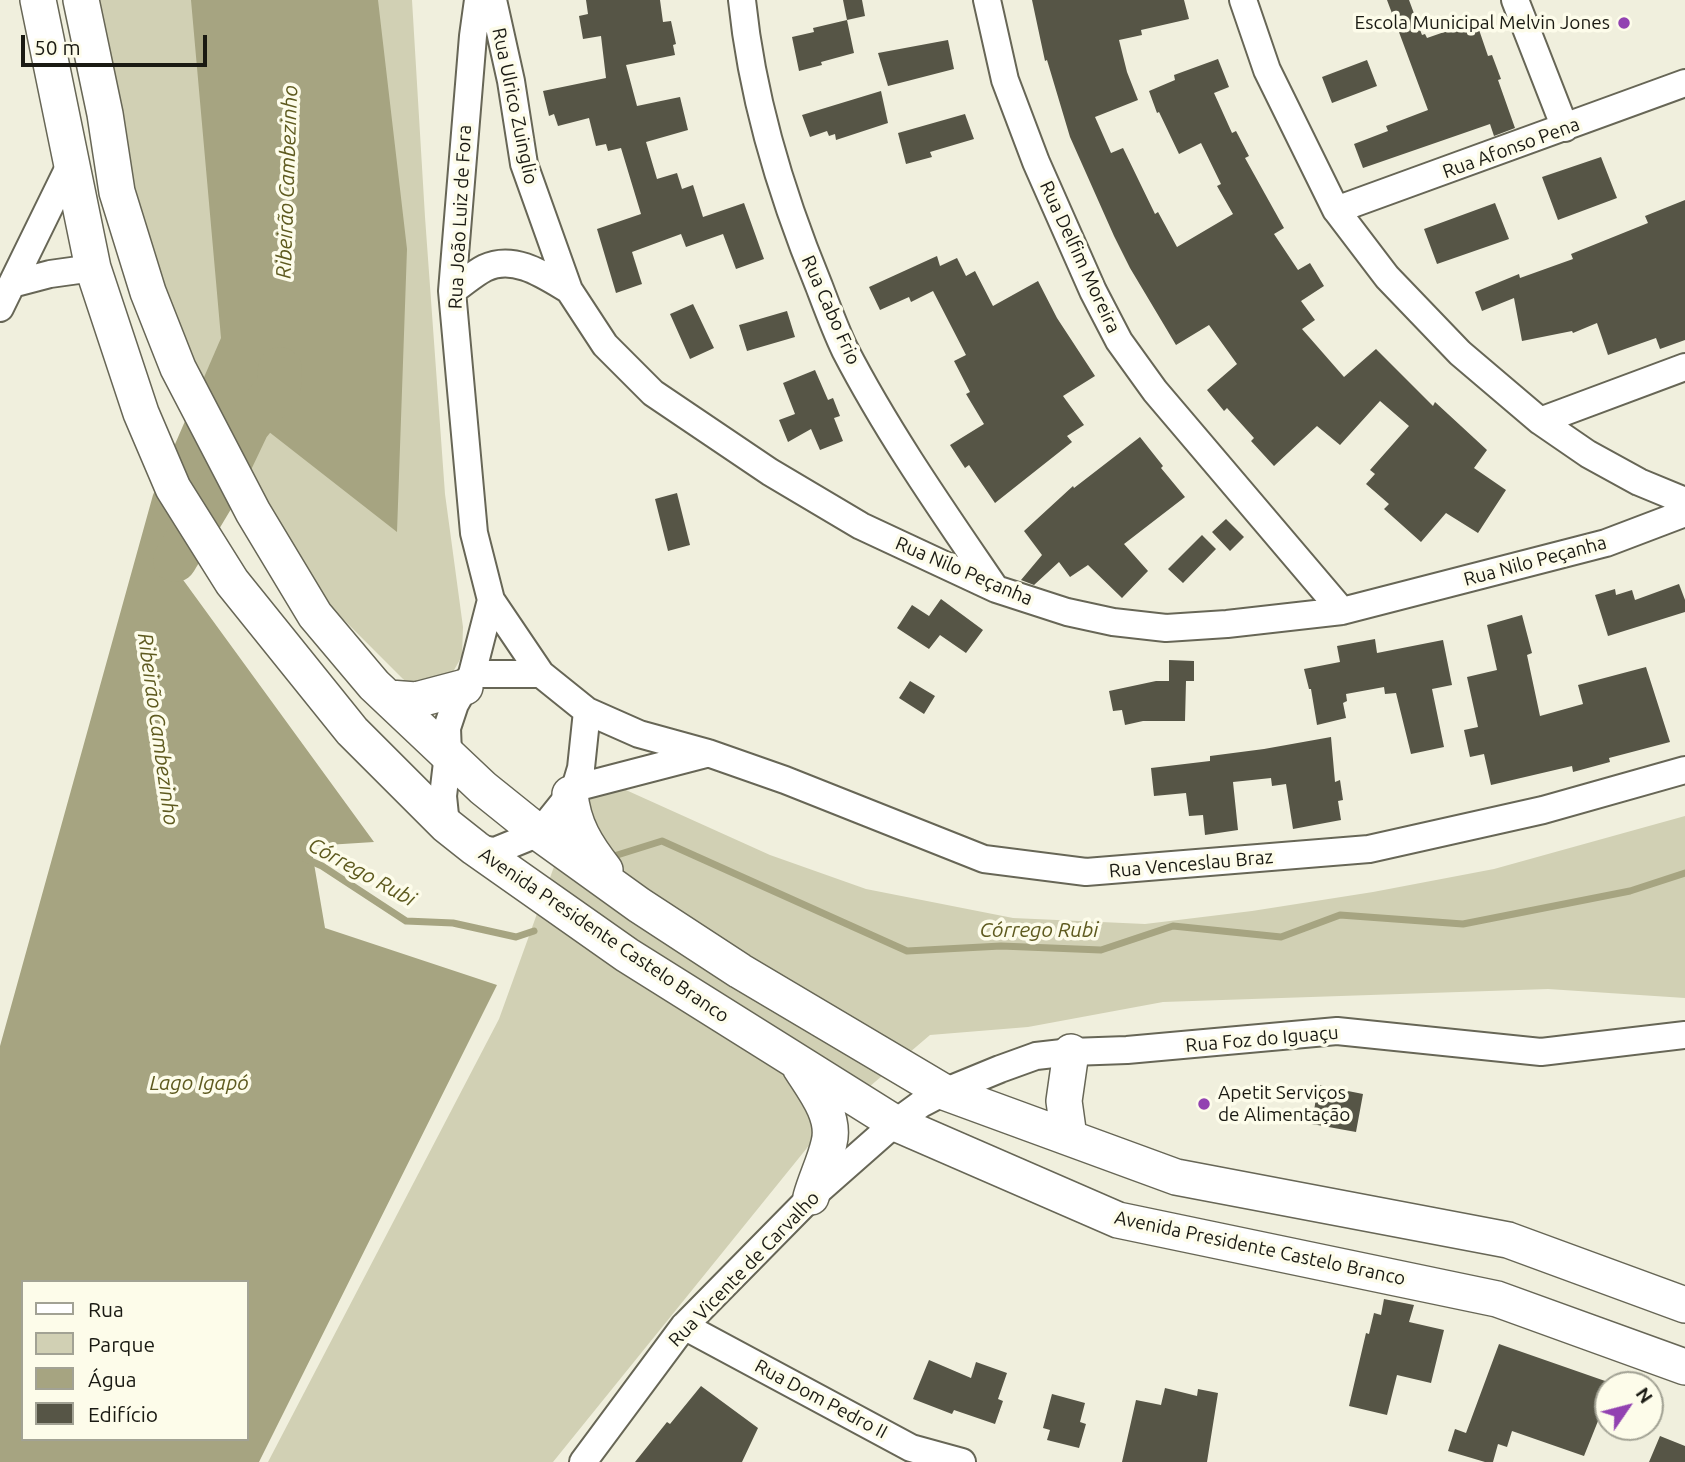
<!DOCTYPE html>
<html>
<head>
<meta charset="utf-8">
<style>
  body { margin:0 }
  #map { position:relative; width:1685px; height:1462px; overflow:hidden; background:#f0efdd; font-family:Ubuntu,sans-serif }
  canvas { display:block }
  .legend { position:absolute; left:21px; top:1280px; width:228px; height:161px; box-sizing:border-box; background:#fdfcea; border:2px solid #a2a294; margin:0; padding:9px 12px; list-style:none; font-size:21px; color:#1a1a13 }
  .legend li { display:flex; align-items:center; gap:14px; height:35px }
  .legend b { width:35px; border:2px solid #a2a294 }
  .north { position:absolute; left:1594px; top:1371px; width:70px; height:70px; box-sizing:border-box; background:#fdfcea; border:2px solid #a2a294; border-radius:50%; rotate:55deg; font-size:19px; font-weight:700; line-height:28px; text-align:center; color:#1a1a13 }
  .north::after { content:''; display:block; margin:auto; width:24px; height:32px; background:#9242b1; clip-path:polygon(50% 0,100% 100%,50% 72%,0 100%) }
  .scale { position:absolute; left:21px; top:35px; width:186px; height:32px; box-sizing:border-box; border:4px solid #1a1a13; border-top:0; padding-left:9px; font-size:21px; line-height:24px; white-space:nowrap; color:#1a1a13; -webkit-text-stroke:5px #fdfcea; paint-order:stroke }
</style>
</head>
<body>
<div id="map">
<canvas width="1685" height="1462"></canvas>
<ul class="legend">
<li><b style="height:9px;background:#fff"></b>Rua</li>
<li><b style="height:19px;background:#d1d0b4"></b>Parque</li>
<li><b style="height:19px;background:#a6a481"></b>Água</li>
<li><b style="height:19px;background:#565546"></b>Edifício</li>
</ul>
<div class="north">N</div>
<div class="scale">50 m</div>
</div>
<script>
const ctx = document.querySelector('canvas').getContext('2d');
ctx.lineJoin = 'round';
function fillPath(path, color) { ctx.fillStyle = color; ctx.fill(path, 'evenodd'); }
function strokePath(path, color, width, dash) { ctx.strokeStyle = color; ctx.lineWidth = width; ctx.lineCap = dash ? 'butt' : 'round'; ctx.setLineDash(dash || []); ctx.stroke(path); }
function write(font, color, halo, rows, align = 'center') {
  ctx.font = font + ' Ubuntu,sans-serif'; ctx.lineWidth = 7; ctx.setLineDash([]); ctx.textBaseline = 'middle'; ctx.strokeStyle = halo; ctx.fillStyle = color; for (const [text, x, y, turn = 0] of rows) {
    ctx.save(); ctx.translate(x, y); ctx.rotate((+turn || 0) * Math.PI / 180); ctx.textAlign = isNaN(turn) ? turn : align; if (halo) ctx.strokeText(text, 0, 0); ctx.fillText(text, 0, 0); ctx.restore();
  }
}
const green = new Path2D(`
  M87 0H412L425 217 445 494 463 627 462 656 445 686 421 697 328 604 269 506 196 364 148 263Z
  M617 786 770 855 866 889 1013 918 1145 924 1252 911 1373 892 1494 869 1685 816V998L1548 989 1163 1002 1028 1027 930 1035 828 1122 553 1462H268L499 1019 577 803Z`);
const water = new Path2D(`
  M191 0H378L407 249 397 532 241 410 181 577 374 842 311 846 325 928 497 985 259 1462H0V1046L153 495 221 338ZM23 1282H247V1439H23Z`);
const stream = new Path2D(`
  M614 856 662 841 907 951 1001 946 1101 950 1173 926 1281 937 1340 915 1463 924 1630 891 1685 873
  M306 859 322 866 406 921 453 923 516 937 534 931`);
const river = new Path2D(`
  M175 560 218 488 248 425 279 387 280 369`);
const building = new Path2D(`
  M586 0H660L663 22 671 21 676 44 673 45 675 55 626 65 637 106 680 97 688 130 646 142 657 179 677 173 682 189 693 185 703 217 744 203 764 259 736 269 723 234 686 247 681 234 632 252 642 284 616 293 597 229 641 214 621 148 608 151 606 144 596 146 589 118 558 126 554 114 549 116 543 91 606 78 601 36 583 39 579 16 588 14Z
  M843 0H862L865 16 847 20Z
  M1032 0H1184L1189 19 1141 30 1142 35 1119 40 1127 72 1138 100 1095 117 1111 153 1123 148 1155 214 1158 212 1177 247 1233 214 1217 186 1221 184 1201 143 1179 154 1159 112 1157 113 1149 91 1175 80 1174 75 1218 59 1229 87 1214 93 1232 133 1236 131 1249 156 1245 158 1284 228 1274 234 1298 270 1310 263 1324 286 1301 301 1315 320 1302 329 1344 377 1376 349 1433 406 1435 402 1487 450 1474 468 1506 490 1478 533 1446 513 1421 542 1384 509 1389 504 1366 484 1375 474 1370 470 1409 426 1380 401 1340 445 1317 426 1274 466 1251 441 1254 438 1227 408 1224 411 1207 390 1237 364 1209 325 1176 345 1130 268 1114 236 1070 137 1047 60 1045 61Z
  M1387 0H1409L1422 35 1425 34 1427 38 1476 21 1488 56 1492 55 1501 79 1498 80 1515 128 1494 136 1490 124 1363 168 1354 144 1388 131 1386 126 1428 110Z
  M847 20 854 53 821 62 822 65 799 71 792 37 814 32 813 28Z
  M948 40 954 69 888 86 878 53Z
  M1367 60 1377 86 1332 103 1322 77Z
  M881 91 888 123 836 140 835 134 829 136 827 131 810 137 802 115Z
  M965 114 974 139 930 152 932 157 906 164 898 133Z
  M1601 157 1617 198 1558 220 1542 177Z
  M1685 200V340L1660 349 1656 338 1608 355 1597 323 1573 333 1572 331 1522 341 1514 298 1482 311 1475 292 1519 274 1520 278 1573 259 1571 254 1648 223 1645 216Z
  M1495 203 1509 239 1437 264 1424 229Z
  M937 256 940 266 957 258 966 276 975 271 993 306 1038 281 1057 318 1095 376 1063 396 1084 425 1067 436 1072 442 995 503 969 465 965 468 950 445 984 424 966 394 970 392 954 361 966 355 933 291 911 302 909 297 880 310 869 287Z
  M693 304 714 348 690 359 670 314Z
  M787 311 795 337 747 351 739 325Z
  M815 370 828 400 833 398 840 416 834 418 843 441 820 450 811 429 788 442 779 420 795 414 783 383Z
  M1140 437 1163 466 1161 468 1185 497 1124 544 1148 571 1122 598 1088 565 1070 577 1059 562 1034 585 1021 580 1042 555 1024 531 1073 486 1074 488Z
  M677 493 690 545 668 551 655 499Z
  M1226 519 1244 537 1230 551 1212 532Z
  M1202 535 1216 549 1183 583 1168 569Z
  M1679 584 1685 600V612L1608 636 1595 595 1615 589 1616 595 1632 590 1635 600Z
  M941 599 983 630 966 653 940 635 929 649 897 628 912 605 929 616Z
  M1522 615 1532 653 1527 655 1540 716 1583 704 1578 685 1646 667 1670 742 1609 758 1610 762 1573 772 1572 766 1491 785 1484 754 1470 757 1464 730 1478 727 1467 677 1497 670 1487 625Z
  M1375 639 1377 653 1443 640 1452 685 1432 689 1444 747 1411 754 1396 693 1385 694 1384 687 1346 694 1347 701 1343 703 1346 718 1317 725 1311 689H1309L1304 669 1340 662 1337 646Z
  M1169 660 1194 661V681H1178H1186L1185 721H1143L1125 725 1122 710 1113 711 1109 691 1156 681H1169Z
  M910 681 935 696 924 714 899 698Z
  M1331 737 1335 782 1340 780 1343 800 1338 801 1341 820 1293 829 1286 784 1272 786 1271 778 1233 782 1238 830 1205 835 1203 815 1189 816 1186 793 1154 796 1151 768 1210 761V756L1264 749Z
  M1318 1085 1363 1094 1356 1132 1312 1124Z
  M1384 1299 1414 1305 1409 1322 1444 1330 1431 1383 1397 1375 1387 1415 1349 1406 1366 1333 1369 1334 1374 1313 1381 1315Z
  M1499 1344 1608 1382V1407L1604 1406 1584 1456 1512 1431 1507 1447 1498 1444 1493 1462H1485L1448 1451 1455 1429 1466 1433Z
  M929 1360 971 1378 976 1362 1007 1373 998 1399 1003 1401 995 1424 954 1410 952 1414 913 1399Z
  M701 1386 758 1428 742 1462H635L667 1422 670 1424Z
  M1165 1388 1197 1396 1198 1389 1218 1393 1207 1462H1122L1136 1400 1161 1405Z
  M1052 1394 1085 1403 1080 1422 1086 1424 1079 1448 1047 1440 1050 1430 1043 1428Z
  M1660 1436 1685 1446V1462H1649Z`);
const minor = new Path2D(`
  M478 0 473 36 452 291 474 533 491 600 541 674 587 711 639 734 708 753 785 780 984 859 1086 872 1369 849 1543 810 1685 770
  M493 0 511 81 524 164 569 290 605 345 653 393 770 472 861 526 996 589 1067 612 1113 622 1166 628 1227 624 1342 611 1606 543 1685 513
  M742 0C752 99 781 194 819 286 827 307 835 329 845 350 888 433 942 510 995 588
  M987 0 1005 80 1036 162 1093 291 1119 341 1155 391 1342 611
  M1243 0 1267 70 1336 210 1387 277 1460 353 1540 421 1588 454 1639 482 1685 501
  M1515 0 1565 128
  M1336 210 1685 83
  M12 284 50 274 93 268
  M452 291C463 284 473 274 485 268 514 254 544 275 569 290
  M0 308 72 161
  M1540 421 1685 367
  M472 674H541
  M575 788 706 754
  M446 825 443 796 448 754 447 728 455 704 472 674 491 600
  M475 848 495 851 539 833 575 788 581 768 587 711
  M684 1326 911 1448 962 1462
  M583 1462 684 1326 811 1197 895 1123 921 1104 944 1092 1000 1069 1036 1056 1071 1052 1127 1050 1337 1031 1541 1052 1685 1035`);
const major = new Path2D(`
  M38 0 93 268 141 413 173 488 232 582 352 731 446 825 475 848 627 955 895 1123 1118 1220 1497 1299 1685 1367
  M81 0 105 114 117 192 148 292 178 368 253 512 315 615 374 685 483 788 539 833 639 905 740 971 944 1092 1176 1177 1508 1240 1685 1305
  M389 698 416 700 465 687
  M570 794C573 825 586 846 605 870
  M800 1067C814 1089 836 1116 829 1143 825 1161 816 1179 811 1197
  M1069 1137 1064 1101 1071 1052`);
const markers = [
  [1624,23,7,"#9242b1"],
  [1204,1104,7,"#9242b1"]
];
const poiNames = [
  ["Escola Municipal Melvin Jones",1610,23],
  ["Apetit Serviços",1218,1093,"left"],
  ["de Alimentação",1218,1115,"left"]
];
const streetNames = [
  ["Rua Ulrico Zuinglio",515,106,78],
  ["Rua Afonso Pena",1511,148,-20],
  ["Rua João Luiz de Fora",460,217,-87],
  ["Rua Delfim Moreira",1080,257,65],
  ["Rua Cabo Frio",831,310,66],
  ["Rua Nilo Peçanha",1535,561,-15],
  ["Rua Nilo Peçanha",964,571,23],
  ["Rua Venceslau Braz",1191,864,-5],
  ["Avenida Presidente Castelo Branco",604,935,34],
  ["Rua Foz do Iguaçu",1262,1039,-5],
  ["Avenida Presidente Castelo Branco",1260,1248,12],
  ["Rua Vicente de Carvalho",744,1269,-46],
  ["Rua Dom Pedro II",821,1399,28]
];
const waterNames = [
  ["Ribeirão Cambezinho",287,182,-88],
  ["Ribeirão Cambezinho",158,729,82],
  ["Córrego Rubi",362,872,29],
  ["Córrego Rubi",1039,930],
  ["Lago Igapó",199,1083]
];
fillPath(green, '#d1d0b4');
fillPath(water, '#a6a481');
strokePath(stream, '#a6a481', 7);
strokePath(river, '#a6a481', 44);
fillPath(building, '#565546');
strokePath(minor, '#676656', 30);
strokePath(major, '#676656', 38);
strokePath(minor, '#fff', 26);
strokePath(major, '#fff', 35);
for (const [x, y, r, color] of markers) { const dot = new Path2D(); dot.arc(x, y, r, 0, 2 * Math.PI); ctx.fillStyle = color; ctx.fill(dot); strokePath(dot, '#fdfcea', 2.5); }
write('19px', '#1a1a13', '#fdfcea', poiNames, 'right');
write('19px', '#1a1a13', '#fdfcea', streetNames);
write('italic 21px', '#5e5a1f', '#fdfcea', waterNames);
</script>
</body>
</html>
